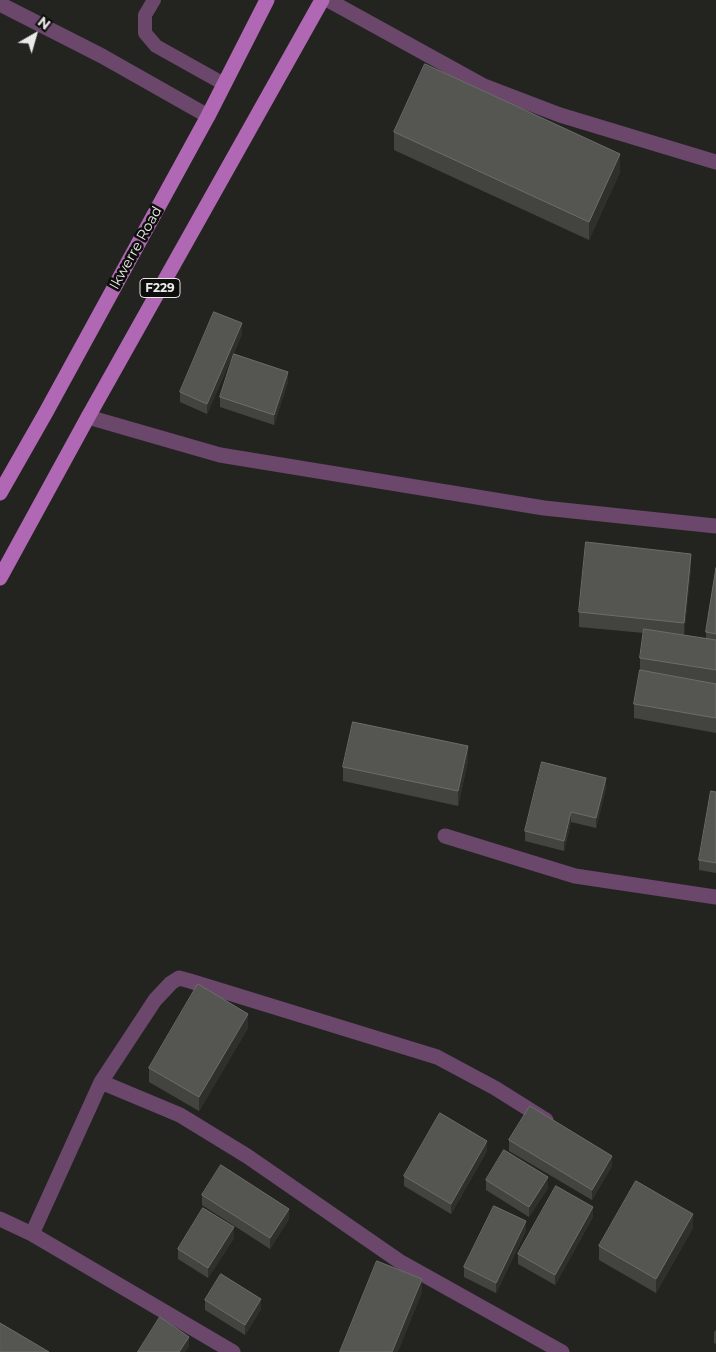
<!DOCTYPE html>
<html>
<head>
<meta charset="utf-8">
<style>
  body { margin:0 }
  #map { position:relative; width:716px; height:1352px; overflow:hidden; background:#232420; font-family:Montserrat,sans-serif }
  canvas { display:block }
  .north { position:absolute; left:10px; top:10px; width:50px; height:50px; -webkit-text-stroke:4px #0d0d0b; paint-order:stroke; rotate:38deg; font-size:14px; font-weight:700; line-height:20px; text-align:center; color:#e9eae7 }
  .north::after { content:''; display:block; margin:auto; width:18px; height:22px; background:#e9eae7; clip-path:polygon(50% 0,100% 100%,50% 72%,0 100%) }
</style>
</head>
<body>
<div id="map">
<canvas width="716" height="1352"></canvas>
<div class="north">N</div>
</div>
<script>
const ctx = document.querySelector('canvas').getContext('2d');
ctx.lineJoin = 'round';
function strokePath(path, color, width, dash) { ctx.strokeStyle = color; ctx.lineWidth = width; ctx.lineCap = dash ? 'butt' : 'round'; ctx.setLineDash(dash || []); ctx.stroke(path); }
function fillPath(path, color) { ctx.fillStyle = color; ctx.fill(path, 'evenodd'); }
function write(font, color, halo, rows, align = 'center') {
  ctx.font = font + ' Montserrat,sans-serif'; ctx.lineWidth = 5; ctx.setLineDash([]); ctx.textBaseline = 'middle'; ctx.strokeStyle = halo; ctx.fillStyle = color; for (const [text, x, y, turn = 0] of rows) {
    ctx.save(); ctx.translate(x, y); ctx.rotate((+turn || 0) * Math.PI / 180); ctx.textAlign = isNaN(turn) ? turn : align; if (halo) ctx.strokeText(text, 0, 0); ctx.fillText(text, 0, 0); ctx.restore();
  }
}
const lane = new Path2D(`
  M154 0 145 15V33L156 46 224 84`);
const street = new Path2D(`
  M328 0 484 86 560 115 716 162
  M0 4 102 56 208 116
  M88 417 220 455 544 508 716 526
  M445 836 575 876 716 897
  M101 1082 180 1115 247 1156 399 1261 562 1352
  M0 1219 32 1234 233 1352
  M32 1234 101 1082 155 1000 171 983 179 978 190 981 437 1057 495 1088 546 1120`);
const primary = new Path2D(`
  M0 493 45 414 208 116 267 0
  M0 578 88 417 322 0`);
const wall = new Path2D(`
  M394 132 620 172 589 240 394 150Z
  M242 334 207 414 180 402V392Z
  M288 382 274 425 220 407V397Z
  M691 568 684 635 706 639V632L716 568V733L634 718V704L640 672V658L644 633 579 627V612Z
  M468 761 458 806 343 781V767Z
  M606 788 596 828 571 822 564 851 525 841V831Z
  M716 792V873L699 870V860Z
  M248 1028 199 1111 149 1082V1068Z
  M509 1140 612 1166 592 1200 509 1151Z
  M487 1151 451 1214 404 1186V1176Z
  M486 1180 548 1188 529 1217 486 1190Z
  M202 1195 289 1219 270 1249 202 1205Z
  M593 1217 555 1285 518 1264V1254Z
  M693 1228 656 1293 599 1260V1246Z
  M526 1231 496 1293 464 1277V1267Z
  M234 1238 208 1278 178 1259V1249Z
  M205 1300 261 1309 245 1335 205 1310Z
  M716 1330V1344L714 1343V1332Z`);
const shadedWall = new Path2D(`
  M620 154V172L589 240V222Z
  M242 323V334L207 414V404Z
  M288 372V382L274 425V415Z
  M691 554V568L684 638V623Z
  M468 746V761L458 806V791Z
  M606 778V788L596 828V818Z
  M571 812V822L564 851V841Z
  M248 1014V1028L199 1111V1097Z
  M487 1141V1151L451 1214V1204Z
  M612 1156V1166L592 1200V1190Z
  M548 1177V1188L529 1217V1207Z
  M593 1207V1217L555 1285V1275Z
  M289 1209V1219L270 1249V1238Z
  M693 1214V1228L656 1293V1279Z
  M526 1221V1231L496 1293V1283Z
  M234 1227V1238L208 1278V1268Z
  M422 1279V1293L398 1352H392Z
  M261 1299V1309L245 1335V1325Z
  M189 1337V1347L185 1352H179Z`);
const building = new Path2D(`
  M425 64 620 154 589 222 394 132Z
  M214 312 242 323 207 404 180 392Z
  M234 354 288 372 274 415 220 397Z
  M586 542 691 554 684 623 579 612Z
  M716 568V634L706 632Z
  M644 629 716 640V670L640 658Z
  M640 670 716 684V718L634 704Z
  M353 722 468 746 458 791 343 767Z
  M542 762 606 778 596 818 571 812 564 841 525 831Z
  M711 791 716 792V863L699 860Z
  M198 984 248 1014 199 1097 149 1068Z
  M530 1106 612 1156 592 1190 509 1140Z
  M440 1113 487 1141 451 1204 404 1176Z
  M504 1150 548 1177 529 1207 486 1180Z
  M221 1165 289 1209 270 1238 202 1195Z
  M636 1181 693 1214 656 1279 599 1246Z
  M556 1186 593 1207 555 1275 518 1254Z
  M494 1206 526 1221 496 1283 464 1267Z
  M203 1208 234 1227 208 1268 178 1249Z
  M377 1261 422 1279 392 1352H340Z
  M221 1274 261 1299 245 1325 205 1300Z
  M160 1317 189 1337 179 1352H138Z
  M0 1323 49 1352H0Z`);
const shields = [
  [160,288,40]
];
const shieldNames = [
  ["F229",160,288]
];
const streetNames = [
  ["Ikwerre Road",136,248,-61]
];
strokePath(lane, '#6a476b', 14);
strokePath(street, '#6a476b', 15);
strokePath(primary, '#b068b4', 15);
fillPath(wall, '#434440');
fillPath(shadedWall, '#2f302b');
fillPath(building, '#555652');
strokePath(building, '#6c6d69', 1);
for (const [x, y, w] of shields) { const box = new Path2D(); box.roundRect(x - w / 2, y - 9.5, w, 19, 4); ctx.fillStyle = '#0d0d0b'; ctx.fill(box); strokePath(box, '#e9eae7', 1); }
write('bold 12px', '#e9eae7', null, shieldNames);
write('14px', '#e9eae7', '#0d0d0b', streetNames);
</script>
</body>
</html>
